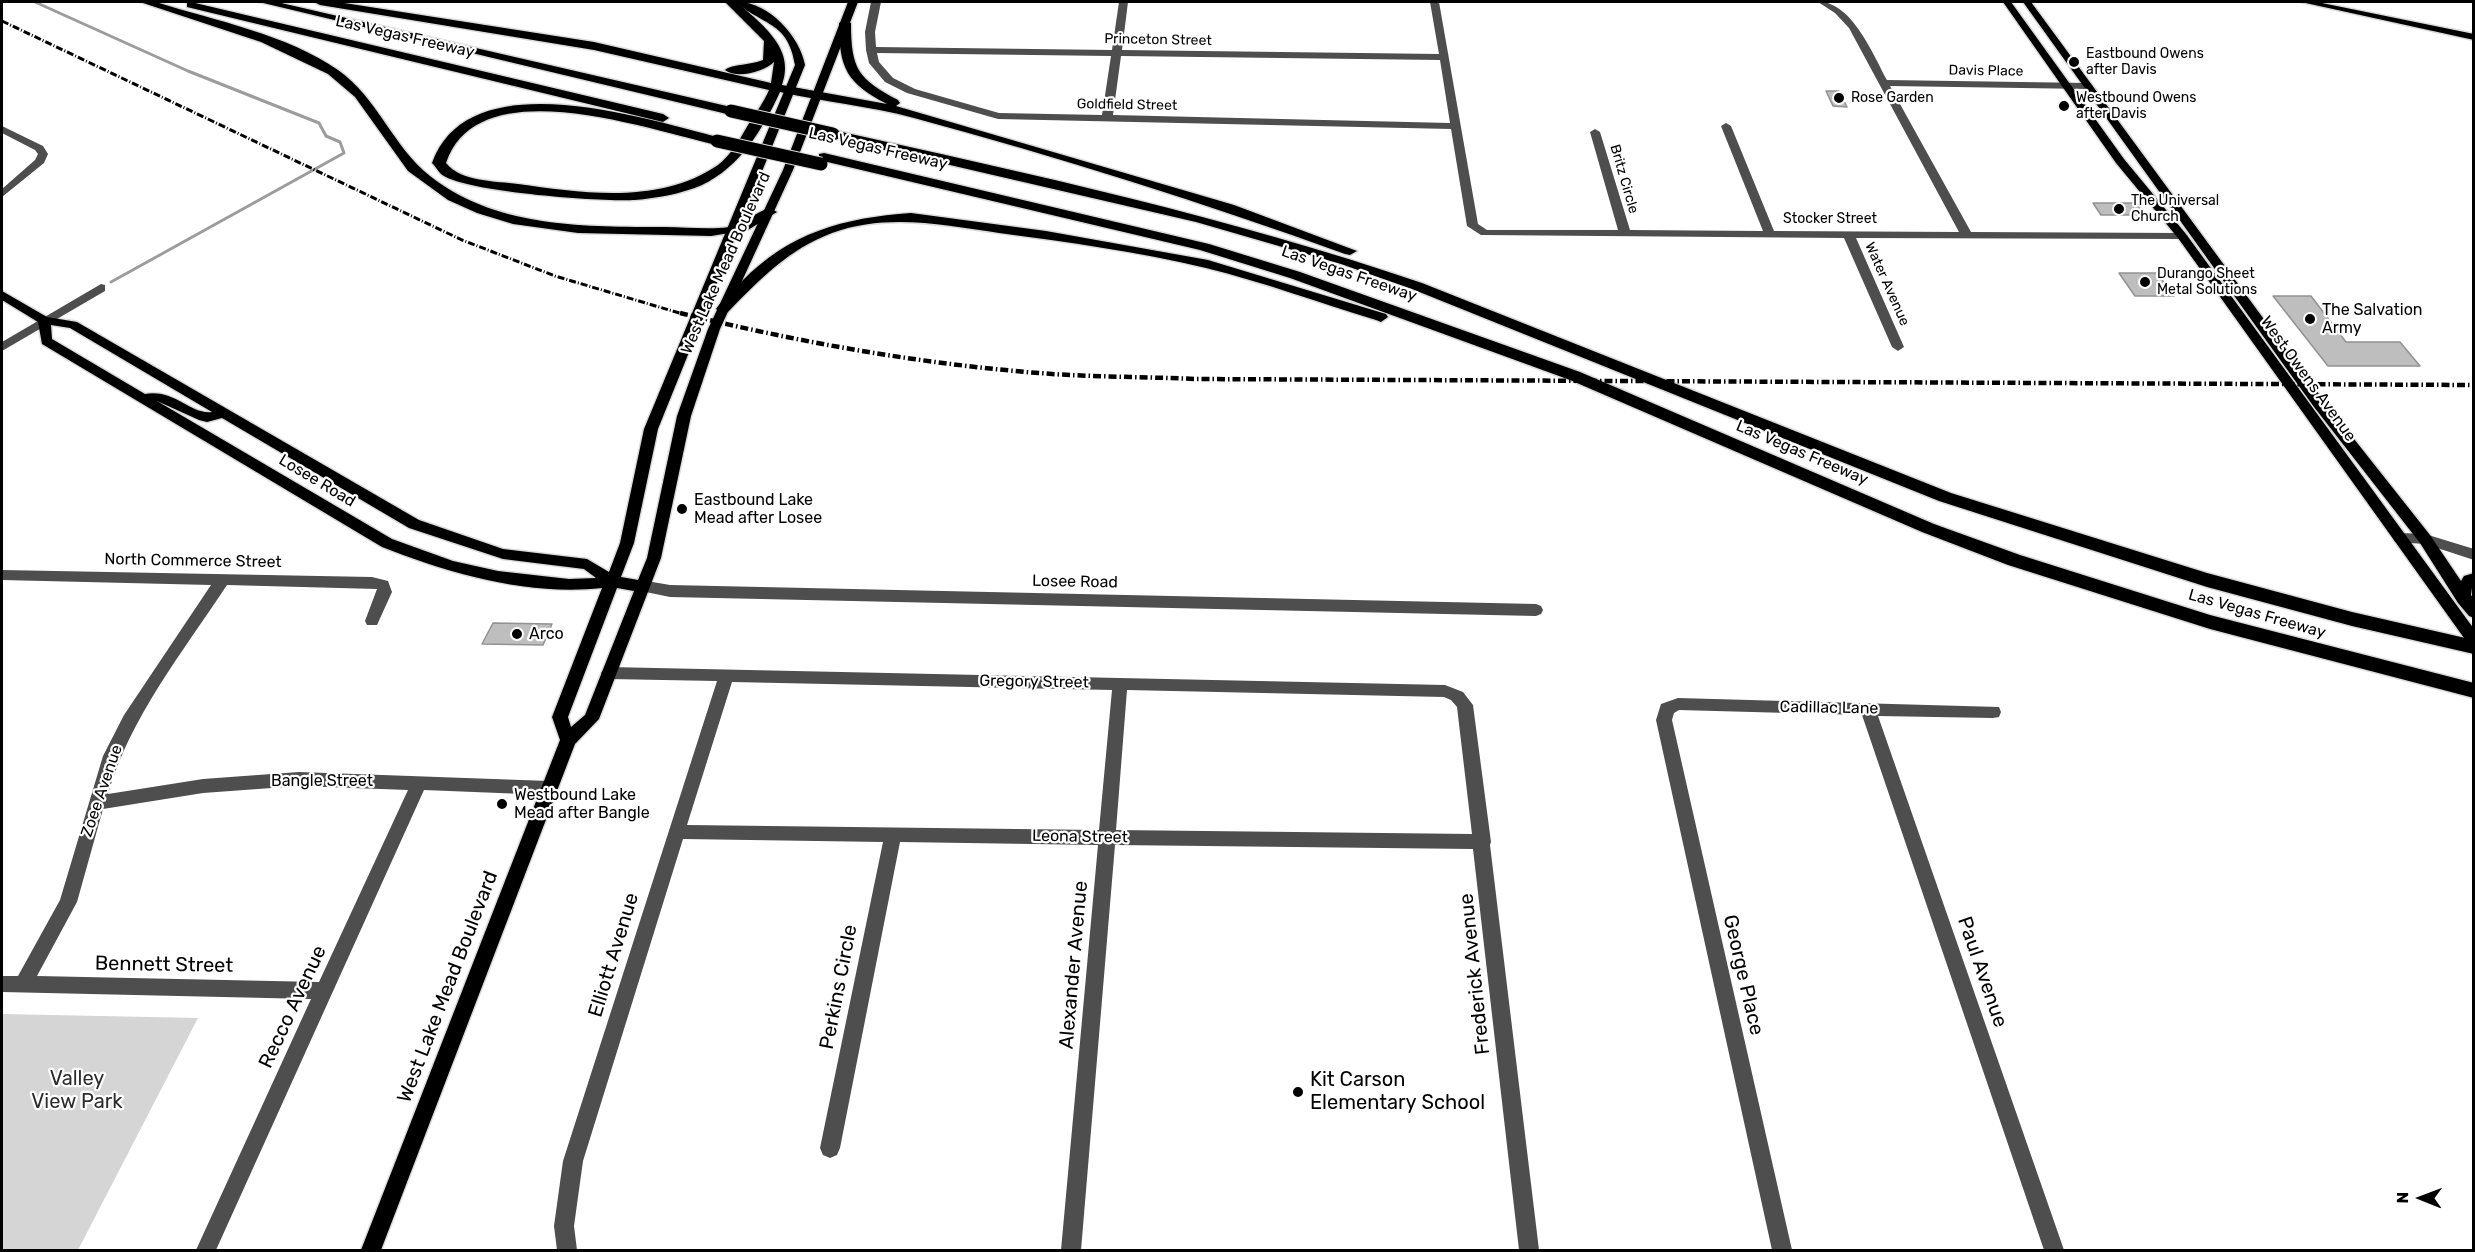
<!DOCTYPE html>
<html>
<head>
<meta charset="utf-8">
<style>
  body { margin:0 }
  #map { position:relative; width:2475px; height:1252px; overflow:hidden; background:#fff; font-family:Rubik,sans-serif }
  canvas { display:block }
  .frame { position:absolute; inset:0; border:3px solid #000; pointer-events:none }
  .north { position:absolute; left:2391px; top:1168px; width:60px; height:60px; -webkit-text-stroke:4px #fff; paint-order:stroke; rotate:271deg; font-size:16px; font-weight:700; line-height:24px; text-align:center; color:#000 }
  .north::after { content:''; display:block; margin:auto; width:21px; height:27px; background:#000; clip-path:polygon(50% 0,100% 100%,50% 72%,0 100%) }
</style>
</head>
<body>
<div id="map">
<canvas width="2475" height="1252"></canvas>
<div class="frame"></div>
<div class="north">N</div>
</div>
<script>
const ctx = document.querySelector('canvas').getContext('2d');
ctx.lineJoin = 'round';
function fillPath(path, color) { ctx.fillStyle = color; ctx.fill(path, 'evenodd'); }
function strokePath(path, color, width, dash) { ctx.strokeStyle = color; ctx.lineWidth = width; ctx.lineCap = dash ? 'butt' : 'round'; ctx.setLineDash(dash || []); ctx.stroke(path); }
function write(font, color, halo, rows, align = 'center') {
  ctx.font = font + ' Rubik,sans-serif'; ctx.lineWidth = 4.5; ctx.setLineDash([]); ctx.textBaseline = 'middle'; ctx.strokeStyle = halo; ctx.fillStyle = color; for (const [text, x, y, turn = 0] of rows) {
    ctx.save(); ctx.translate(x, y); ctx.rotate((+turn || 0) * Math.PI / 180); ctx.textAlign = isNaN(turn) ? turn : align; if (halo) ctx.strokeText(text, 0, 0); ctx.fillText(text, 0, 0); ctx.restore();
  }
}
const green = new Path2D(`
  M2 1014 198 1018 78 1250H2Z`);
const stream = new Path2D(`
  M35 2 188 71 319 123 326 136 340 142 344 153 111 282`);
const building = new Path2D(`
  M1826 91H1839L1847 107 1833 106Z
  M2093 203H2137L2144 215H2101Z
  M2119 273H2157L2174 296H2135Z
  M2273 296H2311L2346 342H2400L2420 366H2328Z
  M493 623 552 624 543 645 482 644Z`);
const minor = new Path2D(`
  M871 2H881L875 32 876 47 1112 50 1119 2H1128L1122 50 1439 54 1430 2H1439L1478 224 1487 230H1618L1590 132 1595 129 1600 132 1630 230 1763 231 1721 126 1726 123 1731 126 1774 231 1959 232 1849 28 1835 13 1818 2C1851 0 1874 56 1887 80L2088 83 2093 86 2088 89 1890 86 1971 232 2182 233 2188 236 2182 239 1856 238 1904 347 1898 351 1892 347 1844 238 1481 235 1467 226 1451 129 998 119 907 93 885 82 869 63 866 50 865 32ZM877 53 1111 56 1102 115 999 113 915 89 893 78 879 62ZM1121 56 1440 60 1450 123 1113 115Z
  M2 126 43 146 48 154 44 163 2 197V189L35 160 38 154 35 150 2 133Z
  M101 284 105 285V291L2 351V342Z
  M2400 533 2425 534 2474 549V560L2425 544 2395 542 2393 538Z
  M2 570 372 577 388 581 392 592 377 625H367L365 621 377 589 227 585C183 652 130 717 108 794L203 779 299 772 549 781 555 783 557 788 555 793 549 795 424 790 216 1250H196L311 999 2 992V976H18L60 900 103 756 124 715 211 585 2 580ZM299 786 408 790 319 982 37 976 77 902 103 809 203 793Z
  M641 580 670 585 1536 604 1541 606 1543 610 1541 614 1536 616 670 597 636 590 634 586Z
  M609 667 1445 685 1463 692 1473 705 1491 842 1490 845 1539 1250H1519L1473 849 1115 845 1081 1250H1061L1098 845 900 842 840 1148 837 1155 830 1158 823 1155 820 1148 883 842 683 839 583 1161 574 1226 577 1250H557L554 1226 563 1161 717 681 609 679 604 677 601 673 604 669ZM732 682 1112 690 1099 830 687 825ZM1127 690 1444 697 1451 700 1457 707 1472 834 1116 830Z
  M1678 698 1999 707 2001 712 1999 717 1993 718 1878 716 2064 1250H2044L1862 715 1679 710 1674 713 1672 720 1792 1250H1772L1656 720 1661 704Z`);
const major = new Path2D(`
  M736 2C767 0 800 36 805 65L658 429 634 543 621 577 638 580 647 558 677 416 708 329 783 170 848 2H858L793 170 720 329 691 416 661 558 599 719 575 744 381 1250H361L560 740 552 717 602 588C528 596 451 574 382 547L42 344 38 322 2 300V291L47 317 77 322 419 520 503 549 587 559 609 572 620 543 644 429 795 65C788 21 763 26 736 2ZM51 325 70 328 212 412C190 415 176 389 145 394L52 339ZM157 401 199 420 207 422 222 418 409 528 503 559 584 569 596 578 569 579 498 571 453 561 392 539ZM617 588 634 591 585 715 571 727 568 717Z
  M2003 2H2011L2124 159 2186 234 2474 629V647L2469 645 2178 238 2116 163Z
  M2023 2H2031L2324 401 2430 535 2461 581 2464 576 2474 573 2471 595 2474 599V618L2469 616 2458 603 2420 543 2314 407Z
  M2301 2H2317L2474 34V40Z`);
const highway = new Path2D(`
  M140 2H156C216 21 286 34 338 70 378 98 393 147 430 176 495 228 587 227 665 227 686 227 708 230 729 227 744 224 755 212 770 208L777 212 748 230 711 236 578 233 513 224 477 213 448 200 408 171 355 97 328 74 261 42Z
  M191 2 663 114 669 118 663 122 187 7V3Z
  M259 2H277L731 107 737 111 731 115Z
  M314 2H338L594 42 771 83 774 62C764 72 737 79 725 70 732 64 752 65 763 60L764 41 725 2H737C761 24 796 48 782 85L887 104C847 83 839 69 839 23L845 20 851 23C851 69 858 79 898 100L900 103 896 106 1234 205 1357 251 1350 255 1345 254C1204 203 1059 157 914 118 870 106 824 102 780 92 763 129 740 167 702 185 681 194 657 198 635 200 603 202 462 192 441 174 438 171 435 166 432 163 469 60 645 119 722 138L723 141 717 145C648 130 478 68 446 163 461 182 496 181 518 184 583 193 660 205 718 165 731 155 740 139 748 125 755 114 764 102 769 90L594 50 320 5Z
  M833 130C1032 174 1229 217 1422 283L1951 493 2207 573 2352 612 2474 640V654L2352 626 2207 587 1939 501 1412 289 1341 264 1196 222 829 137V131Z
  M824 153 1209 244 1300 272 1580 372 1934 524 2020 555 2210 615 2474 683V698L2210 629 2008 565 1922 532 1570 380 1290 278 1200 250 819 160V154Z
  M911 213 1046 231 1208 260 1386 314 1388 317 1381 322 1376 320C1320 303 1263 282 1206 268 1139 252 1068 242 999 233 944 225 887 213 832 233 789 249 759 280 728 312L723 314 716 309C723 299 733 291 741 282 790 232 843 218 911 213Z`);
const railFar1 = new Path2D(`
  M2 21 462 240 555 276 686 315`);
const rail = new Path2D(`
  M680 313C802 343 926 365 1052 374 1100 377 1149 377 1197 379L2474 385`);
const highwayBridge = new Path2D(`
  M731 111 833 134
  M717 141 821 164`);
const markers = [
  [2074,62,6,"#000"],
  [1839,98,6,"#000"],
  [2064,106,6,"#000"],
  [2119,209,6,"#000"],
  [2145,282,6,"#000"],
  [2310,319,6,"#000"],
  [682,509,6,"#000"],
  [517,634,6,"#000"],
  [502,804,6,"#000"],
  [1298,1092,6,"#000"]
];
const farStreetnames = [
  ["Princeton Street",1158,40,1],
  ["Davis Place",1986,71,1],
  ["Goldfield Street",1127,105,1],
  ["Britz Circle",1624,179,74],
  ["Stocker Street",1830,219],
  ["Water Avenue",1887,284,66]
];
const farPoinames = [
  ["Eastbound Owens",2086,54],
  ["after Davis",2086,70],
  ["Rose Garden",1851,98],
  ["Westbound Owens",2076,98],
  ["after Davis",2076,114],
  ["The Universal",2131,201],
  ["Church",2131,217],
  ["Durango Sheet",2157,274],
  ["Metal Solutions",2157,290]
];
const streetNames = [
  ["Las Vegas Freeway",405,37,13],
  ["Las Vegas Freeway",878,149,13],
  ["West Lake Mead Boulevard",726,263,-66],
  ["Las Vegas Freeway",1349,274,19],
  ["West Owens Avenue",2308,379,54],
  ["Las Vegas Freeway",1802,453,23],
  ["Losee Road",317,481,31],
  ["North Commerce Street",193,561,1],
  ["Losee Road",1075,582,1],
  ["Las Vegas Freeway",2257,614,16],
  ["Gregory Street",1034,682,1],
  ["Cadillac Lane",1829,708,1],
  ["Bangle Street",322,781],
  ["Zoee Avenue",102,791,-71],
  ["Leona Street",1080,837,1]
];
const poiNames = [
  ["The Salvation",2322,310],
  ["Army",2322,328],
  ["Eastbound Lake",694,500],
  ["Mead after Losee",694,518],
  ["Arco",529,634],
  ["Westbound Lake",514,795],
  ["Mead after Bangle",514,813]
];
const nearStreetnames = [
  ["Elliott Avenue",614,955,-73],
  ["Bennett Street",164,965,1],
  ["Alexander Avenue",1074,965,-85],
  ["Paul Avenue",1982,972,71],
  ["Frederick Avenue",1475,974,-96],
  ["George Place",1743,975,77],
  ["West Lake Mead Boulevard",448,987,-69],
  ["Perkins Circle",839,987,-79],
  ["Recco Avenue",293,1007,-65]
];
const nearParknames = [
  ["Valley",77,1079],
  ["View Park",77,1102]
];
const nearPoinames = [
  ["Kit Carson",1310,1080],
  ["Elementary School",1310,1103]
];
fillPath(green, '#d5d5d5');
strokePath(stream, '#9c9c9c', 3);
fillPath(building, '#bebebe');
strokePath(building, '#929292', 1.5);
strokePath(major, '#dbdbdb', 3);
strokePath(highway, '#dbdbdb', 3);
fillPath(minor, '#4e4e4e');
fillPath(major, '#000');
fillPath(highway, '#000');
strokePath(railFar1, '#000', 3, [7, 2, 1, 2]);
strokePath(rail, '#000', 4.5, [8, 3, 1.5, 3]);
strokePath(highwayBridge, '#dbdbdb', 15, []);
strokePath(highwayBridge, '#000', 13);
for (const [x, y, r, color] of markers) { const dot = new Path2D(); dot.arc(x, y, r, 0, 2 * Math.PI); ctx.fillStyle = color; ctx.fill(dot); strokePath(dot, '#fff', 2); }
write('14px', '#000', '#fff', farStreetnames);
write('14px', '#000', '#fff', farPoinames, 'left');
write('16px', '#000', '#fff', streetNames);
write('16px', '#000', '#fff', poiNames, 'left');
write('20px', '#000', '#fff', nearStreetnames);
write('20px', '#2c2c2c', '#fff', nearParknames);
write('20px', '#000', '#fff', nearPoinames, 'left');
</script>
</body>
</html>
